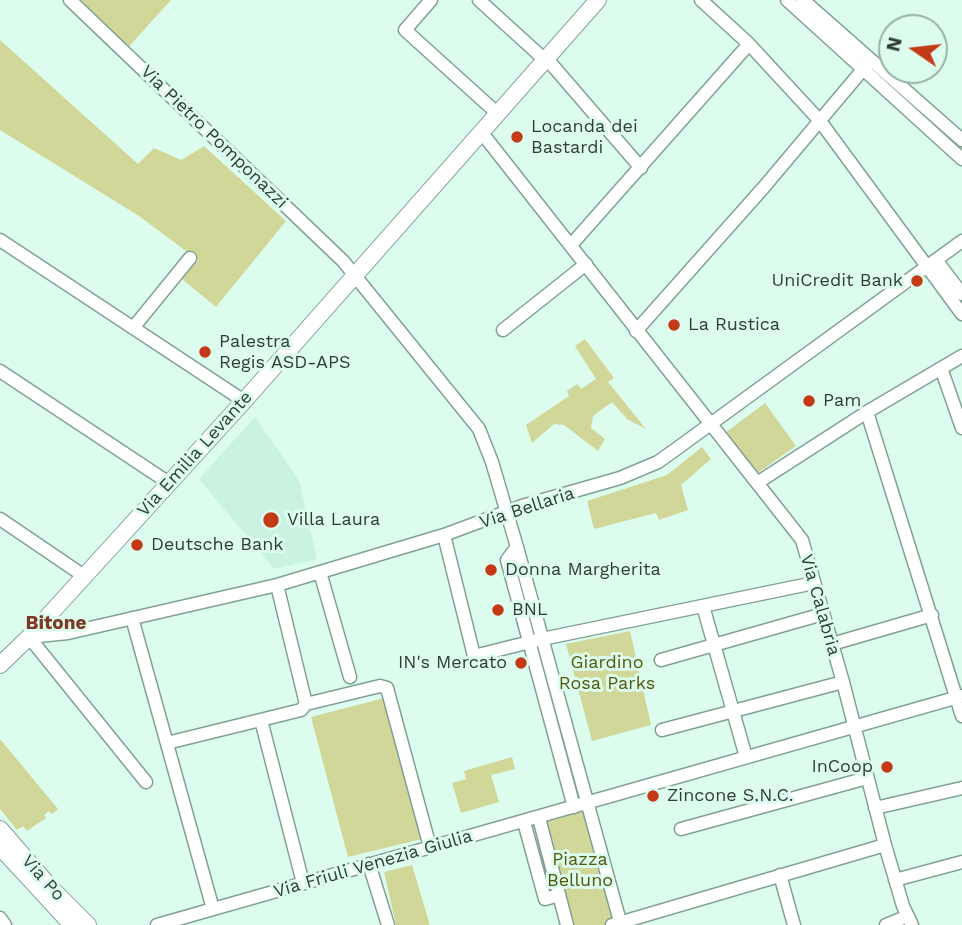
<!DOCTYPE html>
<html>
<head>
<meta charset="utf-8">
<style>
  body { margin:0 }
  #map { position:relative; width:962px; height:925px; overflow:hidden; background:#dcfdee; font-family:"Work Sans",sans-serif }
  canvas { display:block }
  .north { position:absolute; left:878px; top:14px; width:70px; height:70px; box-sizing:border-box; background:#dcfdee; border:2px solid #98b1a5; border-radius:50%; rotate:284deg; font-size:19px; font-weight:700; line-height:28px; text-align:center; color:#313e38 }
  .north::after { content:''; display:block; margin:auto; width:24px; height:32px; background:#c43a16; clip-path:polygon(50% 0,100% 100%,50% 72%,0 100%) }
</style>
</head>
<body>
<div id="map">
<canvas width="962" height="925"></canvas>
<div class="north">N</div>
</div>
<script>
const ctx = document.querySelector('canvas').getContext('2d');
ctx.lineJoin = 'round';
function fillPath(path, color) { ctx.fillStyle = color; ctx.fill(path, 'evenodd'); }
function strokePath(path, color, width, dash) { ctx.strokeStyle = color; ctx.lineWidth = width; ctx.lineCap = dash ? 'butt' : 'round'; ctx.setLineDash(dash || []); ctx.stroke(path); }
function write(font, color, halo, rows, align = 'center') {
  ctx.font = font + ' "Work Sans",sans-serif'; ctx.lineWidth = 6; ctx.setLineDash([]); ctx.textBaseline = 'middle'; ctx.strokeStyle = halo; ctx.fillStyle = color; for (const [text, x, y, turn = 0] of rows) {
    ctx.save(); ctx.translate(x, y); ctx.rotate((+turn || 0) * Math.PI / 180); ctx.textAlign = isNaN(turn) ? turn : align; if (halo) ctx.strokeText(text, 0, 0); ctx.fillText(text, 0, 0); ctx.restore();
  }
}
const built = new Path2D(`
  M255 417 299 480 317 559 274 569 199 479Z`);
const green = new Path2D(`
  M70 0H171L124 52Z
  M0 40 138 164 154 148 181 160 204 146 286 221 216 307 182 279 198 260 139 216 0 130Z
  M585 339 614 378 608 382 646 429 627 419 612 402 593 416 591 428 605 439 598 451 564 425 554 424 532 443 526 425 569 396 567 391 577 384 581 389 596 379 575 346Z
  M765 403 796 446 756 474 725 433Z
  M702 447 711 459 681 485 688 510 659 520 656 513 594 529 587 501 667 475Z
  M630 631 651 725 592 741 566 644Z
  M384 698 422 839 348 857 311 717Z
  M0 739 58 809 52 814 49 811 44 815 46 818 27 831 23 826 17 830 0 809Z
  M512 757 515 769 491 775 499 802 461 813 452 783 466 779 464 771Z
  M588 803 621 923 612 925H568L539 818Z
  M412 865 430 925H396L384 872Z`);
const minor = new Path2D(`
  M70 0 343 261 479 429 492 462 517 547 621 925
  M431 0 405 30 498 114
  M479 0 545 60
  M701 0 749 44 820 121 962 314
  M787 0 962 159
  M803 0 962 140
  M547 59 641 168
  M482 133 802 540 843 682 885 845 903 906 912 925
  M0 240 244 401
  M571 245 749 44
  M936 260 962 294
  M133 328 190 258
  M503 330 586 264
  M636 331 764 187 870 61
  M941 368 962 428
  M0 371 169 483
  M867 412 962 716
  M757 483 867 412 962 356
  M0 519 84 576
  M444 535 474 656 542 639 814 583
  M517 547 507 560 574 807
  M320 572 350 677
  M277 585 306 704
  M703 606 746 757
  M132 618 213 909
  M29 637 68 633 277 585 444 535 522 506 620 478 658 462 672 452 962 241
  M29 637 146 782
  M832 644 932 615
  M661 660 823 614
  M261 720 303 883
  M662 730 843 682
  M167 743 301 710 306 704 380 686 387 688 430 847
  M875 808 962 788
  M539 818 567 925
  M524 822 545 899 559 895
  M681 829 867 778
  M369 864 388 925
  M780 875 794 925
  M895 880 962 862
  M0 918 5 925
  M157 925 962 696
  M612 925 885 845
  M886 925 908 916`);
const major = new Path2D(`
  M0 665 29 637 244 401 598 0
  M0 829 51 888 88 925
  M0 847 72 925`);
const markers = [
  [517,137,7,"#c43a16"],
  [917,281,7,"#c43a16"],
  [674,325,7,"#c43a16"],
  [205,352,7,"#c43a16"],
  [809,401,7,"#c43a16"],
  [271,520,9,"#c43a16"],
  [137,545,7,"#c43a16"],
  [491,570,7,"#c43a16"],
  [498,610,7,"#c43a16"],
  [521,663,7,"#c43a16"],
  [887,767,7,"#c43a16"],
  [653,796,7,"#c43a16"]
];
const poiNames = [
  ["Locanda dei",531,127],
  ["Bastardi",531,148],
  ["UniCredit Bank",903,281,"right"],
  ["La Rustica",688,325],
  ["Palestra",219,342],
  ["Regis ASD-APS",219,363],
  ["Pam",823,401],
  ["Villa Laura",287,520],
  ["Deutsche Bank",151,545],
  ["Donna Margherita",505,570],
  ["BNL",512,610],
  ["IN's Mercato",507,663,"right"],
  ["InCoop",873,767,"right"],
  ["Zincone S.N.C.",667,796]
];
const streetNames = [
  ["Via Pietro Pomponazzi",214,137,44],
  ["Via Emilia Levante",195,454,-48],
  ["Via Bellaria",527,508,-18],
  ["Via Calabria",820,605,74],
  ["Via Friuli Venezia Giulia",373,864,-16],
  ["Via Po",43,878,48]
];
const parkNames = [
  ["Giardino",607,663],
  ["Rosa Parks",607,684],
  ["Piazza",580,860],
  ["Belluno",580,881]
];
const neighbourhoodNames = [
  ["Bitone",56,623]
];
fillPath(built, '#caf2e0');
fillPath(green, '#d0d799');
strokePath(minor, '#82a193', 15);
strokePath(major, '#82a193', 18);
strokePath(minor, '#fff', 12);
strokePath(major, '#fff', 16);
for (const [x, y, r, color] of markers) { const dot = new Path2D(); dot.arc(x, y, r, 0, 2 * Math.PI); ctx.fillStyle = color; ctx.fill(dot); strokePath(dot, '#dcfdee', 2.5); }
write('18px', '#313e38', '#dcfdee', poiNames, 'left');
write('18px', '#313e38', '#dcfdee', streetNames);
write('18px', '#54580d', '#dcfdee', parkNames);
write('bold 19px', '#7d3827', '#dcfdee', neighbourhoodNames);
</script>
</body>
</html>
